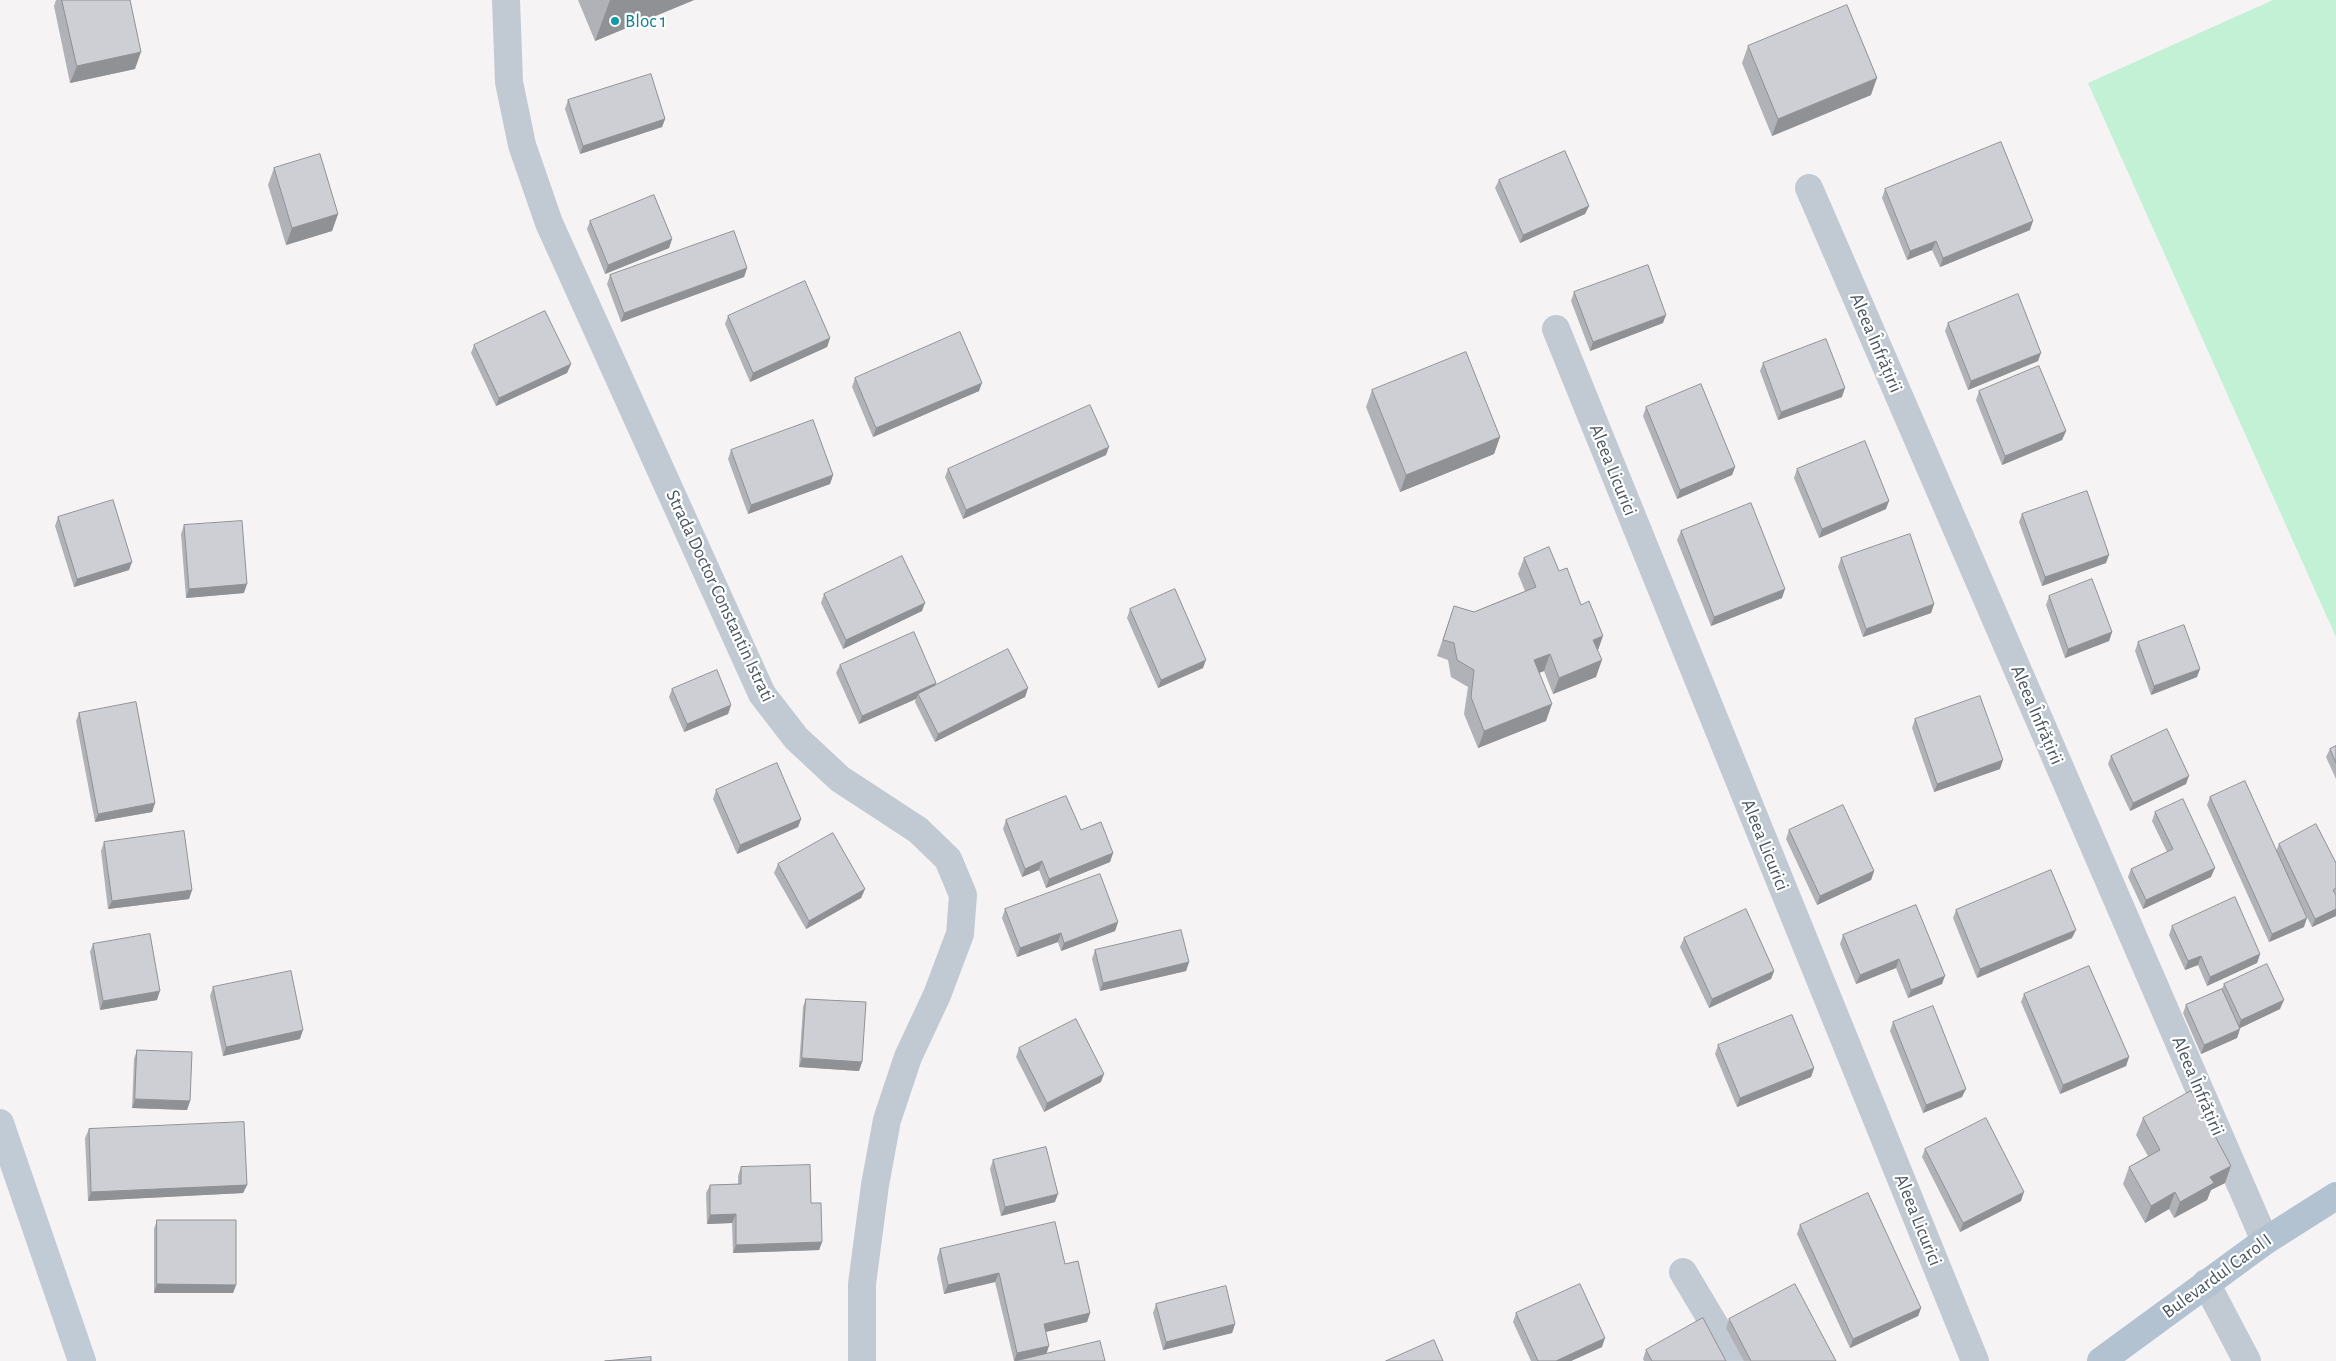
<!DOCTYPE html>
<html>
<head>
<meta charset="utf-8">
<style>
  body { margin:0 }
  canvas { display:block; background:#f5f3f3 }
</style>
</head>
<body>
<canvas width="2336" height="1361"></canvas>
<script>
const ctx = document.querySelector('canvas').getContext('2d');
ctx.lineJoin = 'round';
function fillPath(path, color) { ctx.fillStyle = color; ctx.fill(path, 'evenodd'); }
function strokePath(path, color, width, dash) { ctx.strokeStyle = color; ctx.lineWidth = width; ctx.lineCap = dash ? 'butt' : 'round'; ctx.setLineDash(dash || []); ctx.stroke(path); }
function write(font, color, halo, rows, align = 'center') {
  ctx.font = font + ' "Alegreya Sans",sans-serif'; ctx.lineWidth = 4.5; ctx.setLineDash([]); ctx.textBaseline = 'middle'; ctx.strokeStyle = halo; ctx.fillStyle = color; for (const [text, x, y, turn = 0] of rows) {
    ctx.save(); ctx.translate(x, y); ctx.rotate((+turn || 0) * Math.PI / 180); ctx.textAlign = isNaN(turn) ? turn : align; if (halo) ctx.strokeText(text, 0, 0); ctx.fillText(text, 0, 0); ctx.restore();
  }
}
const green = new Path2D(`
  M2273 0H2336V637L2088 83Z`);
const street = new Path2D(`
  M506 0 509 82 522 145 549 223 762 694 796 738 840 779 918 830 948 859 963 895 960 934 937 995 908 1057 887 1120 875 1185 862 1284V1361
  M1809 188 2265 1241
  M1556 329 1975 1361
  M1683 1272 1736 1361
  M2206 1283 2247 1361`);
const secondary = new Path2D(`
  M0 1123 82 1361`);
const primary = new Path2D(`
  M2101 1361 2265 1241 2336 1196`);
const wall = new Path2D(`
  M56 0H130L135 69 70 83 54 6Z
  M578 0H694L595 41Z
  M1748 46 1871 95 1772 136 1742 63Z
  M568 100 665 119 662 127 580 154 565 109Z
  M274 168 338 214 332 231 286 245 268 185Z
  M1499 180 1589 206 1585 214 1520 243 1495 188Z
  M1885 189 2030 230 1940 267 1932 250 1907 260 1882 198Z
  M590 221 672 239 669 248 605 274 587 229Z
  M747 268 744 277 621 322 607 284 610 275Z
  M1574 292 1663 323 1590 351 1571 301Z
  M728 316 830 338 827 347 750 382 725 324Z
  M1948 323 2038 361 1968 390 1945 331Z
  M474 345 571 364 567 373 496 406 471 353Z
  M1763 363 1842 397 1778 420 1760 371Z
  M855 378 979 391 873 437 852 387Z
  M1372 390 1500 437 1494 454 1400 492 1366 407Z
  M1979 391 2066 431 2062 440 2002 465 1976 400Z
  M1646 407 1735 467 1732 475 1677 499 1643 416Z
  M731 450 833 475 830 484 748 514 728 459Z
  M1106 455 963 519 945 477 948 469Z
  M1797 469 1886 509 1819 538 1794 478Z
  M2022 514 2106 563 2042 586 2019 522Z
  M58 517 129 570 74 587 55 526Z
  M184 525 244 593 186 598 181 534Z
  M1681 531 1782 598 1711 626 1677 540Z
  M1524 558 1559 571 1598 652 1596 677 1553 694 1544 671 1539 673 1546 721 1478 748 1464 714 1468 687 1451 677 1448 660 1437 656 1454 606 1474 612 1525 591 1518 574Z
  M1841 558 1934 604 1931 613 1863 637 1838 567Z
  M824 594 922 611 843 649 821 603Z
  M2049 596 2112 632 2109 641 2065 658 2046 605Z
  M1130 609 1203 668 1158 688 1127 618Z
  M2138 642 2197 677 2151 695 2135 651Z
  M840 665 935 685 1028 688 1025 697 935 742 915 702 916 699 859 724 836 673Z
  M672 689 731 705 728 714 684 732 669 697Z
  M79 713 155 803 152 812 95 822 76 721Z
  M1915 719 2000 769 1934 792 1912 728Z
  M2336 746V779L2326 757 2330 749Z
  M2111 756 2186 784 2130 811 2108 764Z
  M716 790 801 819 798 827 737 854 713 799Z
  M2210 797 2276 851 2279 844 2336 863V916L2312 927 2300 903 2304 927 2269 942 2207 805Z
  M2155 812 2211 877 2143 909 2128 877 2131 869 2167 852 2152 821Z
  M1006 820 1081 830 1113 853 1110 862 1046 888 1039 870 1022 877 1003 829Z
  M1789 830 1874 871 1871 880 1817 905 1786 839Z
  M104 842 192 890 189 899 108 909 101 851Z
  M778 864 865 889 861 898 806 929 774 873Z
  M1916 905 1942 984 1908 998 1896 968 1856 984 1840 944 1843 935Z
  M1005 909 1118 922 1115 931 1061 951 1058 942 1017 957 1002 918Z
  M1956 910 2072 938 1977 978 1953 918Z
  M2172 926 2260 954 2257 963 2207 986 2198 965 2185 970 2169 935Z
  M1684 938 1774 971 1771 979 1709 1008 1680 947Z
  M93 944 157 1000 100 1010 90 952Z
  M1095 950 1189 962 1186 971 1100 991 1092 959Z
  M2224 984 2280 1009 2240 1028 2237 1038 2201 1054 2183 1013 2186 1005 2222 989Z
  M213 987 300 1039 223 1056 210 996Z
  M2024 994 2129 1057 2126 1066 2060 1094 2021 1002Z
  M806 999 862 1062 859 1071 799 1067 803 1007Z
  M1893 1022 1962 1097 1923 1113 1890 1031Z
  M1718 1045 1814 1068 1811 1077 1737 1107 1715 1054Z
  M1019 1048 1101 1082 1044 1112 1016 1057Z
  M137 1050 190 1101 187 1110 132 1108 134 1059Z
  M2143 1118 2225 1183 2211 1190 2207 1200 2174 1218 2169 1209 2145 1223 2123 1184 2129 1167 2148 1156 2136 1135Z
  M89 1129 247 1185 243 1193 88 1201 85 1138Z
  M1925 1149 2021 1201 1960 1232 1922 1157Z
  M993 1160 1055 1202 1001 1216 990 1169Z
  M741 1167 811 1203 822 1242 819 1250 733 1253 732 1223 707 1224 706 1193 710 1185 738 1184V1176Z
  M157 1220 236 1285 233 1293H154V1229Z
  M1800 1225 1921 1308 1918 1316 1850 1348 1797 1234Z
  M940 1249 1065 1264 1090 1313 1087 1322 1046 1332V1353L1014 1361 995 1282 944 1294 937 1258Z
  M1156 1304 1235 1324 1232 1333 1163 1350 1153 1313Z
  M1516 1313 1602 1347 1571 1361H1531L1513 1322Z
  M1729 1319 1836 1361H1744L1726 1328Z
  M1646 1350 1726 1361H1644L1643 1359Z`);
const shadedWall = new Path2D(`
  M610 0H694L595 41Z
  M141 52 135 69 70 83 77 66Z
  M1877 78 1871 95 1772 136 1778 119Z
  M665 119 662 127 580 154 583 146Z
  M1589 206 1585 214 1520 243 1523 235Z
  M338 214 332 231 286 245 292 228Z
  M2033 221 2030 230 1940 267 1943 258Z
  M672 239 669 248 605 274 608 265Z
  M1936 241 1932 250 1907 260 1910 251Z
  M747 268 744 277 621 322 624 313Z
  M1666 315 1663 323 1590 351 1593 342Z
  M830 338 827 347 750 382 753 373Z
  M2041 353 2038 361 1968 390 1971 381Z
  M571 364 567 373 496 406 499 398Z
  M982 383 979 391 873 437 876 428Z
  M1845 388 1842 397 1778 420 1781 412Z
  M2066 431 2062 440 2002 465 2005 456Z
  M1500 437 1494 454 1400 492 1406 475Z
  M1109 447 1106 455 963 519 966 510Z
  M1735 467 1732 475 1677 499 1680 490Z
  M833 475 830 484 748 514 751 505Z
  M1889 501 1886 509 1819 538 1822 529Z
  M2109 555 2106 563 2042 586 2045 577Z
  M132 562 129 570 74 587 77 579Z
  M247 584 244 593 186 598 189 589Z
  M1785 589 1782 598 1711 626 1714 617Z
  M925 603 922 611 843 649 846 640Z
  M1934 604 1931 613 1863 637 1866 629Z
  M2112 632 2109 641 2065 658 2068 649Z
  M1603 636 1597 653 1593 640Z
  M1550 654 1544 671 1528 677 1534 660Z
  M1206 660 1203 668 1158 688 1161 680Z
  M1602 660 1596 677 1553 694 1559 678Z
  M2200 669 2197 677 2151 695 2154 686Z
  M936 683 933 691 918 694 916 699 859 724 862 716Z
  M1028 688 1025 697 935 742 938 734Z
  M1552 704 1546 721 1478 748 1484 731Z
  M731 705 728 714 684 732 687 724Z
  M2003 760 2000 769 1934 792 1937 784Z
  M2189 776 2186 784 2130 811 2133 803Z
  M155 803 152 812 95 822 98 814Z
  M801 819 798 827 737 854 740 845Z
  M1113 853 1110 862 1046 888 1049 879Z
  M1042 861 1039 870 1022 877 1025 869Z
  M2215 868 2211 877 2143 909 2146 900Z
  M1874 871 1871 880 1817 905 1820 896Z
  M865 889 861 898 806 929 809 921Z
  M192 890 189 899 108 909 112 901Z
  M2336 909V916L2312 927 2315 919Z
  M2307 918 2304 927 2269 942 2272 934Z
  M1118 922 1115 931 1061 951 1064 943Z
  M2076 930 2072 938 1977 978 1980 969Z
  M1061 933 1058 942 1017 957 1020 948Z
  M2260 954 2257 963 2207 986 2210 977Z
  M2201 956 2198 965 2185 970 2188 961Z
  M1899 959 1896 968 1856 984 1860 975Z
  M1189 962 1186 971 1100 991 1103 983Z
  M1774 971 1771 979 1709 1008 1712 999Z
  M1945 976 1942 984 1908 998 1911 990Z
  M160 991 157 1000 100 1010 103 1001Z
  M2284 1000 2280 1009 2238 1029 2241 1020Z
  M2240 1029 2237 1038 2201 1054 2204 1045Z
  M303 1030 300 1039 223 1056 226 1047Z
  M2129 1057 2126 1066 2060 1094 2063 1085Z
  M802 1058 862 1062 859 1071 799 1067Z
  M1814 1068 1811 1077 1737 1107 1740 1098Z
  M1104 1074 1101 1082 1044 1112 1047 1103Z
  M1966 1089 1962 1097 1923 1113 1926 1105Z
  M135 1099 190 1101 187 1110 132 1108Z
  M2231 1166 2225 1183 2211 1190 2207 1200 2174 1218 2180 1202 2210 1177Z
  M247 1185 243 1193 88 1201 91 1192Z
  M2024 1192 2021 1201 1960 1232 1963 1223Z
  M2175 1192 2169 1209 2145 1223 2151 1206Z
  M1058 1194 1055 1202 1001 1216 1005 1207Z
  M736 1214 732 1223 707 1224 710 1215Z
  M822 1242 819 1250 733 1253 736 1245Z
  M999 1273 995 1282 944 1294 948 1285Z
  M157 1284 236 1285 233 1293H154Z
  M1921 1308 1918 1316 1850 1348 1853 1339Z
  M1090 1313 1087 1322 1041 1333 1044 1324Z
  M1235 1324 1232 1333 1163 1350 1166 1342Z
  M1605 1338 1602 1347 1571 1361H1556Z
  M1049 1346 1046 1355 1014 1361 1017 1353Z`);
const building = new Path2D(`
  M62 0H130L141 52 77 66Z
  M1847 5 1877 78 1778 119 1748 46Z
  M651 74 665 119 583 146 568 100Z
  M2001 142 2033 221 1943 258 1936 241 1910 251 1885 189Z
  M1565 151 1589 206 1523 235 1499 180Z
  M320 154 338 214 292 228 274 168Z
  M654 195 672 239 608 265 590 221Z
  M734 231 747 268 624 313 610 275Z
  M1648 265 1666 315 1593 342 1574 292Z
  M805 281 830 338 753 373 728 316Z
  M2018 294 2041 353 1971 381 1948 323Z
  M545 311 571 364 499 398 474 345Z
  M960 332 982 383 876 428 855 378Z
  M1826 339 1845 388 1781 412 1763 363Z
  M1466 352 1500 437 1406 475 1372 390Z
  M2039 366 2066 431 2005 456 1979 391Z
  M1701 384 1735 467 1680 490 1646 407Z
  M1090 405 1109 447 966 510 948 469Z
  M813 420 833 475 751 505 731 450Z
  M1865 441 1889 501 1822 529 1797 469Z
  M2087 491 2109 555 2045 577 2022 514Z
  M113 500 132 562 77 579 58 517Z
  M1751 503 1785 589 1714 617 1681 531Z
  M242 521 247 584 189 589 184 525Z
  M1910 534 1934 604 1866 629 1841 558Z
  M1549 547 1559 571 1567 568 1581 605 1589 601 1603 636 1593 640 1602 660 1559 678 1550 654 1534 660 1552 704 1484 731 1471 697 1474 670 1457 660 1454 643 1443 640 1454 606 1474 612 1536 587 1524 558Z
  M902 556 925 603 846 640 824 594Z
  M2092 579 2112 632 2068 649 2049 596Z
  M1175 589 1206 660 1161 680 1130 609Z
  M2184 625 2200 669 2154 686 2138 642Z
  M914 632 936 683 862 716 840 665Z
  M1008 649 1028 688 938 734 918 694Z
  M717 670 731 705 687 724 672 689Z
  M1980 696 2003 760 1937 784 1915 719Z
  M136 702 155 803 98 814 79 713Z
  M2167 729 2189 776 2133 803 2111 756Z
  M2336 746V763L2330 749Z
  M777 763 801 819 740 845 716 790Z
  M2245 781 2307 918 2272 934 2210 797Z
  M1066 796 1081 830 1101 822 1113 853 1049 879 1042 861 1025 869 1006 820Z
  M2183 799 2215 868 2146 900 2131 869 2173 849 2155 812Z
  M1843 805 1874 871 1820 896 1789 830Z
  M2316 824 2336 863V888L2333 890 2336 895V909L2315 919 2279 844Z
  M184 831 192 890 112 901 104 842Z
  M833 833 865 889 809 921 778 864Z
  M2051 870 2076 930 1980 969 1956 910Z
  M1100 874 1118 922 1064 943 1061 933 1020 948 1005 909Z
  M2235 897 2260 954 2210 977 2201 956 2188 961 2172 926Z
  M1916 905 1945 976 1911 990 1899 959 1860 975 1843 935Z
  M1746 909 1774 971 1712 999 1684 938Z
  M1181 930 1189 962 1103 983 1095 950Z
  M150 934 160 991 103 1001 93 944Z
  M2267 964 2284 1000 2241 1020 2224 984Z
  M2089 966 2129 1057 2063 1085 2024 994Z
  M291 971 303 1030 226 1047 213 987Z
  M2222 989 2240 1029 2204 1045 2186 1005Z
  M806 999 866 1002 862 1062 802 1058Z
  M1933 1006 1966 1089 1926 1105 1893 1022Z
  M1792 1015 1814 1068 1740 1098 1718 1045Z
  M1076 1019 1104 1074 1047 1103 1019 1048Z
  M137 1050 192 1052 190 1101 135 1099Z
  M2191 1091 2231 1166 2210 1177 2214 1183 2180 1202 2175 1192 2151 1206 2129 1167 2160 1150 2143 1118Z
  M1986 1118 2024 1192 1963 1223 1925 1149Z
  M244 1122 247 1185 91 1192 89 1129Z
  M1046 1147 1058 1194 1005 1207 993 1160Z
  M810 1165 811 1203H821L822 1242 736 1245V1214L710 1215V1185L741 1184V1167Z
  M1868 1193 1921 1308 1853 1339 1800 1225Z
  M157 1220H236V1285L157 1284Z
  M1055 1222 1065 1264 1078 1261 1090 1313 1044 1324 1049 1346 1017 1353 999 1273 948 1285 940 1249Z
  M1580 1284 1605 1338 1556 1361H1538L1516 1313Z
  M1795 1284 1836 1361H1751L1729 1319Z
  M1226 1286 1235 1324 1166 1342 1156 1304Z
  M1703 1318 1726 1361H1652L1646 1350Z
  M1434 1340 1443 1361H1386Z
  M1100 1341 1105 1361H1015Z
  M651 1357V1361H605Z`);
const markers = [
  [615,21,5,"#0f9aa8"]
];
const cultureNames = [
  ["Bloc 1",625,21]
];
const streetNames = [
  ["Aleea Înfrățirii",1876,343,67],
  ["Aleea Licurici",1613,470,68],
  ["Strada Doctor Constantin Istrati",720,596,65],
  ["Aleea Înfrățirii",2037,715,67],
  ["Aleea Licurici",1765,845,68],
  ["Aleea Înfrățirii",2198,1086,67],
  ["Aleea Licurici",1918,1220,68],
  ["Bulevardul Carol I",2217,1276,-36]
];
fillPath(green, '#c3f1d5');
strokePath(street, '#c1cad2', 28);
strokePath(secondary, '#c1cbd6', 28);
strokePath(primary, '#b3c2d1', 28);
fillPath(wall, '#b0b2b7');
fillPath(shadedWall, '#909195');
fillPath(building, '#cdcfd5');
strokePath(building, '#909195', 1);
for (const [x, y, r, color] of markers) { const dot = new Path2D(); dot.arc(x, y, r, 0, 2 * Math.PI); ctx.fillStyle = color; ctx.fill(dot); strokePath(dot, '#fff', 2); }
write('19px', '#0d838f', '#fff', cultureNames, 'left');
write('19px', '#4a5661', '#fff', streetNames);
</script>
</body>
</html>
